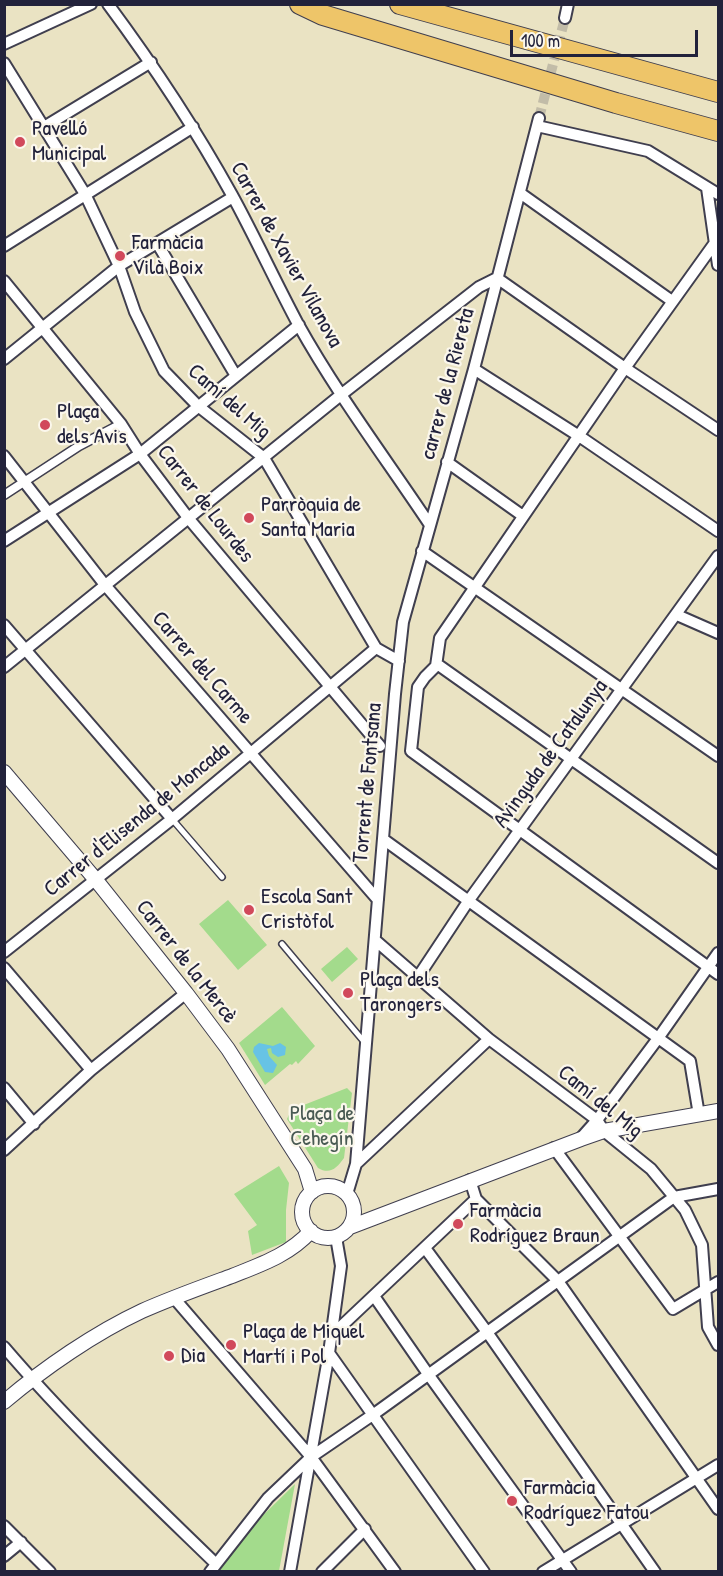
<!DOCTYPE html>
<html>
<head>
<meta charset="utf-8">
<style>
  body { margin:0 }
  #map { position:relative; width:723px; height:1576px; overflow:hidden; background:#eae3c3; font-family:"Patrick Hand",sans-serif }
  canvas { display:block }
  .frame { position:absolute; inset:0; border:6px solid #22223b; pointer-events:none }
  .scale { position:absolute; left:510px; top:30px; width:188px; height:27px; box-sizing:border-box; border:3px solid #22223b; border-top:0; padding-left:8px; font-size:18px; line-height:21px; white-space:nowrap; color:#22223b; -webkit-text-stroke:4px #fbf7ec; paint-order:stroke }
</style>
</head>
<body>
<div id="map">
<canvas width="723" height="1576"></canvas>
<div class="frame"></div>
<div class="scale">100 m</div>
</div>
<script>
const ctx = document.querySelector('canvas').getContext('2d');
ctx.lineJoin = 'round';
function fillPath(path, color) { ctx.fillStyle = color; ctx.fill(path, 'evenodd'); }
function strokePath(path, color, width, dash) { ctx.strokeStyle = color; ctx.lineWidth = width; ctx.lineCap = dash ? 'butt' : 'round'; ctx.setLineDash(dash || []); ctx.stroke(path); }
function write(font, color, halo, rows, align = 'center') {
  ctx.font = font + ' "Patrick Hand",sans-serif'; ctx.lineWidth = 4.5; ctx.setLineDash([]); ctx.textBaseline = 'middle'; ctx.strokeStyle = halo; ctx.fillStyle = color; for (const [text, x, y, turn = 0] of rows) {
    ctx.save(); ctx.translate(x, y); ctx.rotate((+turn || 0) * Math.PI / 180); ctx.textAlign = isNaN(turn) ? turn : align; if (halo) ctx.strokeText(text, 0, 0); ctx.fillText(text, 0, 0); ctx.restore();
  }
}
const green = new Path2D(`
  M228 900 267 945 238 970 199 924Z
  M347 947 358 959 332 982 321 969Z
  M282 1007 315 1046 298 1064 296 1061 292 1065 290 1064 265 1085 239 1043Z
  M347 1088 352 1093 344 1158C337 1168 330 1175 318 1168L287 1119 291 1110Z
  M279 1166 289 1183 286 1210V1242L252 1255 248 1231 257 1225 234 1194Z
  M295 1484 279 1571 219 1572 247 1531Z`);
const water = new Path2D(`
  M259 1043 273 1046 280 1043 286 1047 285 1055 278 1057 272 1053 271 1048 267 1049 269 1056 277 1065 273 1073 265 1072 253 1052 254 1047Z`);
const minorTunnel = new Path2D(`
  M539 118 565 18`);
const service = new Path2D(`
  M172 819 222 877
  M282 944 366 1044`);
const pedestrian = new Path2D(`
  M4 495 79 446 121 424`);
const minor = new Path2D(`
  M108 4C154 66 195 128 232 195 255 237 275 281 298 324 337 394 386 459 430 525
  M565 18 568 4
  M4 44 91 4
  M4 63 85 194 119 266 135 312 164 371 198 406 264 458 376 648 399 661
  M537 126 648 151 718 194
  M44 127 151 62
  M707 188 718 265
  M520 193 672 301
  M157 243 236 376
  M714 244 625 368 440 638 436 666 425 677 418 687 411 751 718 974
  M4 246 193 127
  M497 278 625 368 718 430
  M4 281 121 424 140 454 189 519 380 746
  M4 359 119 266 233 197
  M474 369 579 436 718 531
  M4 456 105 585 378 900
  M447 462 523 516
  M4 541 140 454 299 325
  M422 551 718 756
  M677 615 718 633
  M4 625 172 819
  M437 664 718 863
  M4 667 342 394 479 287 497 278
  M383 839 690 1061 699 1115
  M375 940 489 1039 597 1120 604 1131 651 1169 685 1210 702 1245 708 1327 718 1345
  M4 952 172 819 376 648
  M4 968 91 1070
  M418 977 469 900 718 556
  M4 1088 34 1124
  M581 1138 597 1120 659 1037 718 953
  M554 1148 673 1309 718 1282
  M4 1150 91 1070 186 993
  M356 1164 489 1039
  M470 1180 476 1199 558 1281 718 1509
  M347 1194 356 1164 395 694 403 622 474 369 539 118
  M425 1248 487 1332 655 1572
  M374 1296 428 1374 571 1572
  M174 1298 311 1457 395 1572
  M331 1336 476 1199
  M4 1347C70 1424 143 1493 215 1563
  M329 1353 484 1572
  M4 1526 50 1572
  M4 1556 21 1542
  M210 1572 268 1498 311 1457 374 1414 674 1197 718 1189
  M290 1572 329 1353 341 1266 336 1237
  M322 1572 365 1529
  M543 1572 718 1465`);
const tertiary = new Path2D(`
  M4 772 96 880 186 993 228 1049 305 1169 312 1192
  M302 1212a26 26 0 1 1 52 0a26 26 0 1 1-52 0Z
  M350 1227 581 1139 604 1131 718 1111
  M4 1402C44 1368 95 1333 142 1311 171 1298 202 1287 232 1276 262 1264 289 1255 311 1231`);
const motorway = new Path2D(`
  M300 4 323 15 616 103 718 131
  M400 4 718 92`);
const markers = [
  [20,142,6,"#d1495b"],
  [120,256,6,"#d1495b"],
  [45,425,6,"#d1495b"],
  [249,518,6,"#d1495b"],
  [249,910,6,"#d1495b"],
  [348,993,6,"#d1495b"],
  [458,1224,6,"#d1495b"],
  [231,1345,6,"#d1495b"],
  [169,1356,6,"#d1495b"],
  [512,1501,6,"#d1495b"]
];
const poiNames = [
  ["Pavelló",32,129],
  ["Municipal",32,154],
  ["Farmàcia",132,243],
  ["Vilà Boix",132,268],
  ["Plaça",57,412],
  ["dels Avis",57,437],
  ["Parròquia de",261,505],
  ["Santa Maria",261,530],
  ["Escola Sant",261,897],
  ["Cristòfol",261,922],
  ["Plaça dels",360,980],
  ["Tarongers",360,1005],
  ["Farmàcia",470,1211],
  ["Rodríguez Braun",470,1236],
  ["Plaça de Miquel",243,1332],
  ["Martí i Pol",243,1357],
  ["Dia",181,1356],
  ["Farmàcia",524,1488],
  ["Rodríguez Fatou",524,1513]
];
const streetNames = [
  ["Carrer de Xavier Vilanova",286,255,61],
  ["carrer de la Riereta",448,384,-75],
  ["Camí del Mig",229,402,41],
  ["Carrer de Lourdes",205,504,52],
  ["Carrer del Carme",202,668,49],
  ["Avinguda de Catalunya",551,754,-54],
  ["Torrent de Fontsana",368,783,-85],
  ["Carrer d'Elisenda de Moncada",137,820,-39],
  ["Carrer de la Mercè",186,962,52],
  ["Camí del Mig",600,1102,39]
];
const parkNames = [
  ["Plaça de",322,1114],
  ["Cehegín",322,1139]
];
fillPath(green, '#a3db8c');
fillPath(water, '#67c3e5');
strokePath(minorTunnel, '#c2bca8', 10, [10, 5]);
strokePath(service, '#403f4f', 8);
strokePath(pedestrian, '#403f4f', 11);
strokePath(minor, '#403f4f', 14);
strokePath(tertiary, '#403f4f', 16);
strokePath(motorway, '#403f4f', 22);
strokePath(service, '#fff', 5);
strokePath(pedestrian, '#fff', 8);
strokePath(minor, '#fff', 10);
strokePath(tertiary, '#fff', 14);
strokePath(motorway, '#eec569', 20);
for (const [x, y, r, color] of markers) { const dot = new Path2D(); dot.arc(x, y, r, 0, 2 * Math.PI); ctx.fillStyle = color; ctx.fill(dot); strokePath(dot, '#fbf7ec', 2); }
write('22px', '#22223b', '#fbf7ec', poiNames, 'left');
write('22px', '#22223b', '#fbf7ec', streetNames);
write('22px', '#495a53', '#fbf7ec', parkNames);
</script>
</body>
</html>
